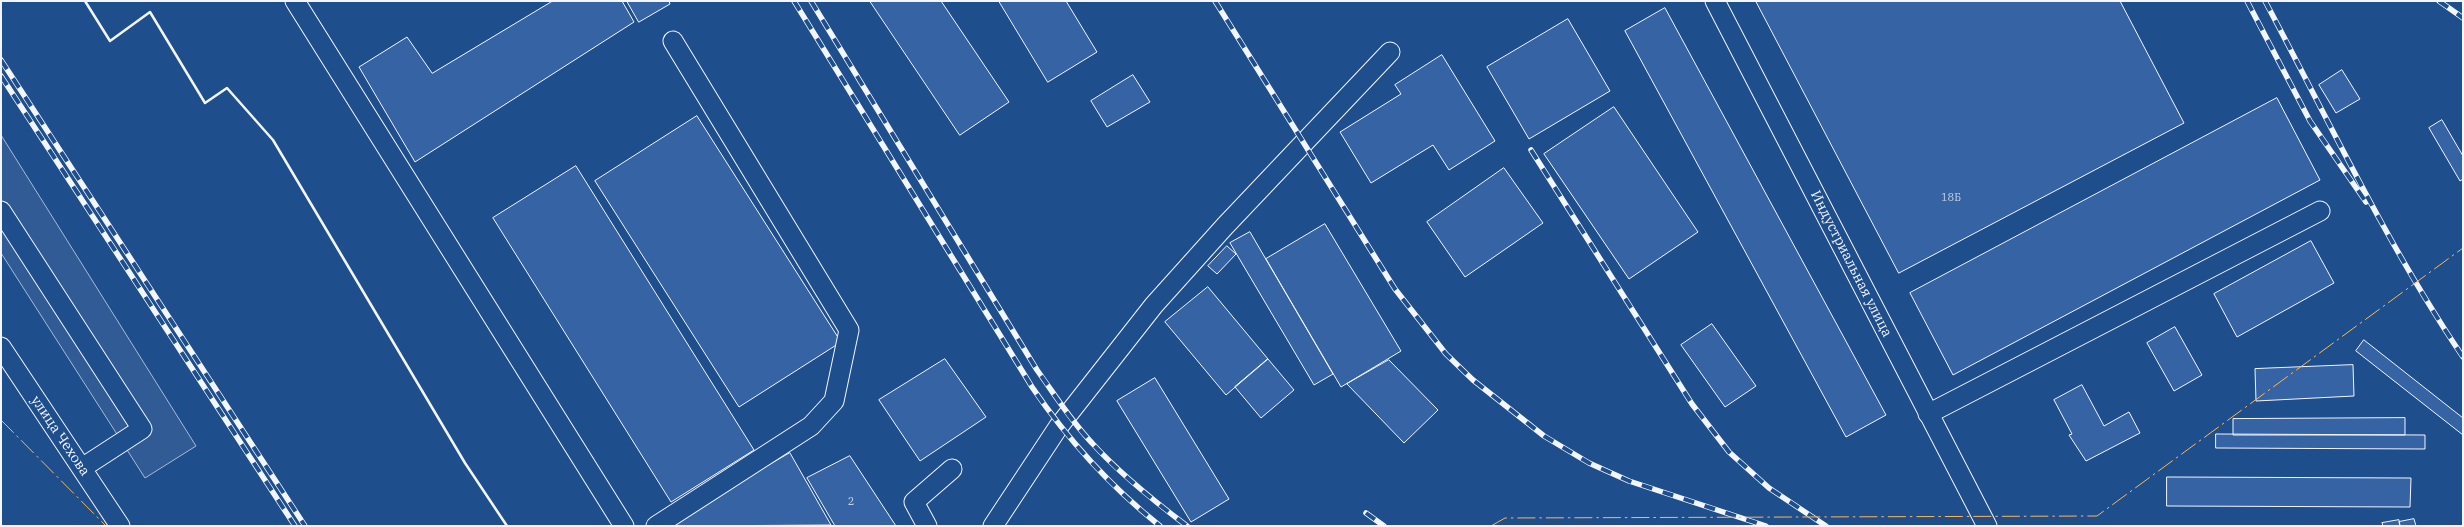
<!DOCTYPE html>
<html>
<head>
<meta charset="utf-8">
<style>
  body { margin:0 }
  #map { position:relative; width:2464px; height:527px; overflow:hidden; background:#1f4e8c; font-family:"IBM Plex Serif",serif }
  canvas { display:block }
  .frame { position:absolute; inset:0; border:2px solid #f2f6ff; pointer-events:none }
</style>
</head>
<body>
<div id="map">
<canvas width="2464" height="527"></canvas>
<div class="frame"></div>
</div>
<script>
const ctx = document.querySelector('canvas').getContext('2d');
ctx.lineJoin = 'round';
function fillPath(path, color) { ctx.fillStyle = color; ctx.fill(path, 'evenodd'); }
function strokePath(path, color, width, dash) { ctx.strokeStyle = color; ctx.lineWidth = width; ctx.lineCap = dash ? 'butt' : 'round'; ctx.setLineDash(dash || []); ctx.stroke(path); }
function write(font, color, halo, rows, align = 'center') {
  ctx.font = font + ' "IBM Plex Serif",serif'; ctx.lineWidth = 4; ctx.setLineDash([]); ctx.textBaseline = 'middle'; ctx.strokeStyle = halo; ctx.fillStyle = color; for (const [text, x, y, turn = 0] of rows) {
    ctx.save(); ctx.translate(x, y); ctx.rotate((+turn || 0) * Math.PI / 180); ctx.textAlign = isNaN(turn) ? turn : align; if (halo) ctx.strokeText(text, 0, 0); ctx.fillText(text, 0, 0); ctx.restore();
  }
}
const parking = new Path2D(`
  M1 135 196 446 145 478 1 253Z`);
const building = new Path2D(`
  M553 1H622L634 22 415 162 359 67 407 37 432 73Z
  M627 1H669L670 4 639 22Z
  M870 1H941L1009 102 960 135Z
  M999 1H1066L1097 52 1048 82Z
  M1756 1H2120L2184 123 1899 273Z
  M1665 8 1886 415 1846 437 1625 31Z
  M1568 19 1610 91 1529 139 1487 67Z
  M1442 55 1495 141 1449 170 1433 145 1371 183 1340 132 1401 94 1395 85Z
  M2342 70 2360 99 2336 113 2319 85Z
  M1133 75 1150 102 1107 127 1091 101Z
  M2277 98 2320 180 1953 375 1910 293Z
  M1614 107 1698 232 1629 279 1544 154Z
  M697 116 841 342 739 407 595 181Z
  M2442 120 2463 156V179L2460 181 2429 128Z
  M576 166 754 450 671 502 493 218Z
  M1504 168 1543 223 1465 277 1427 222Z
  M1325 224 1401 351 1341 387 1266 259Z
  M1250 232 1333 374 1314 385 1230 243Z
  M2311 241 2334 283 2237 337 2214 294Z
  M1227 246 1236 254 1217 274 1208 266Z
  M1208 287 1268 359 1226 395 1165 322Z
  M1712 324 1756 386 1725 407 1681 345Z
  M2175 327 2202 375 2174 391 2147 343Z
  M2364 340 2463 418V435L2356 351Z
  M945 359 986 417 920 461 879 400Z
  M1268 359 1294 390 1261 418 1235 387Z
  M1389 360 1438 410 1404 443 1347 384Z
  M2353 365 2354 396 2256 401 2255 369Z
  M1155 378 1229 499 1191 522 1117 401Z
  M2082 385 2104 426 2129 412 2140 433 2086 461 2069 435 2072 434 2054 400Z
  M2405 418V435H2233V419Z
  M2216 434 2425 435V449L2216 448Z
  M790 453 831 525 675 526 672 521Z
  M850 456 896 526H835L807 478Z
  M2167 477 2411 478 2410 507 2167 506Z
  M2414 519 2416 526H2400L2399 522Z
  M2399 520 2400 526H2383L2382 523Z`);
const minor = new Path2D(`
  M295 1 624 526
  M1715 1 1987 526
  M1 211 142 429 82 468
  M1 347 120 526
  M1928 414 2320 211
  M656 526 811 426 834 401 849 330 673 41
  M927 526 914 502 952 469
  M993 526 1059 426 1154 305 1225 226 1390 52`);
const rail = new Path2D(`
  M794 1 1032 387C1068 440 1110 486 1160 526
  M811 1 1037 370C1055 395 1071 421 1092 443 1120 474 1154 501 1187 526
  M1215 1 1395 289 1446 354 1473 380 1544 436 1589 463 1629 481 1766 526
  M2247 1 2310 121 2366 202
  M2265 1C2329 121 2387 245 2463 357
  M2439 1 2463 18
  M1 60 305 526
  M1 76 295 526
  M1531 150 1692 404 1729 452 1769 488 1826 526
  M1366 513 1384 526`);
const wall = new Path2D(`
  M85 1 110 41 150 12 205 103 227 88 273 140 465 463 507 526`);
const power = new Path2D(`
  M1 420 106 526
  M1491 526 1505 518 2097 516 2463 248`);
const numberNames = [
  ["18Б",1951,198],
  ["2",851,502]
];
const streetNames = [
  ["Индустриальная улица",1851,264,63],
  ["улица Чехова",60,436,56]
];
fillPath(parking, '#305b95');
strokePath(parking, '#a8bbd7', 1);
fillPath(building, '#3563a3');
strokePath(building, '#f2f6ff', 1);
strokePath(minor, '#f2f6ff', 21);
strokePath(minor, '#1f4e8c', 19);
strokePath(rail, '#f2f6ff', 5.5);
strokePath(rail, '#1f4e8c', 4, [11]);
strokePath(wall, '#f2f6ff', 2.5);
strokePath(power, '#ffb74d', 1, [18, 4, 2.5, 4]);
write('11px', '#c3d1e8', null, numberNames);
write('14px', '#f2f6ff', '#1f4e8c', streetNames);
</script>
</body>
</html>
